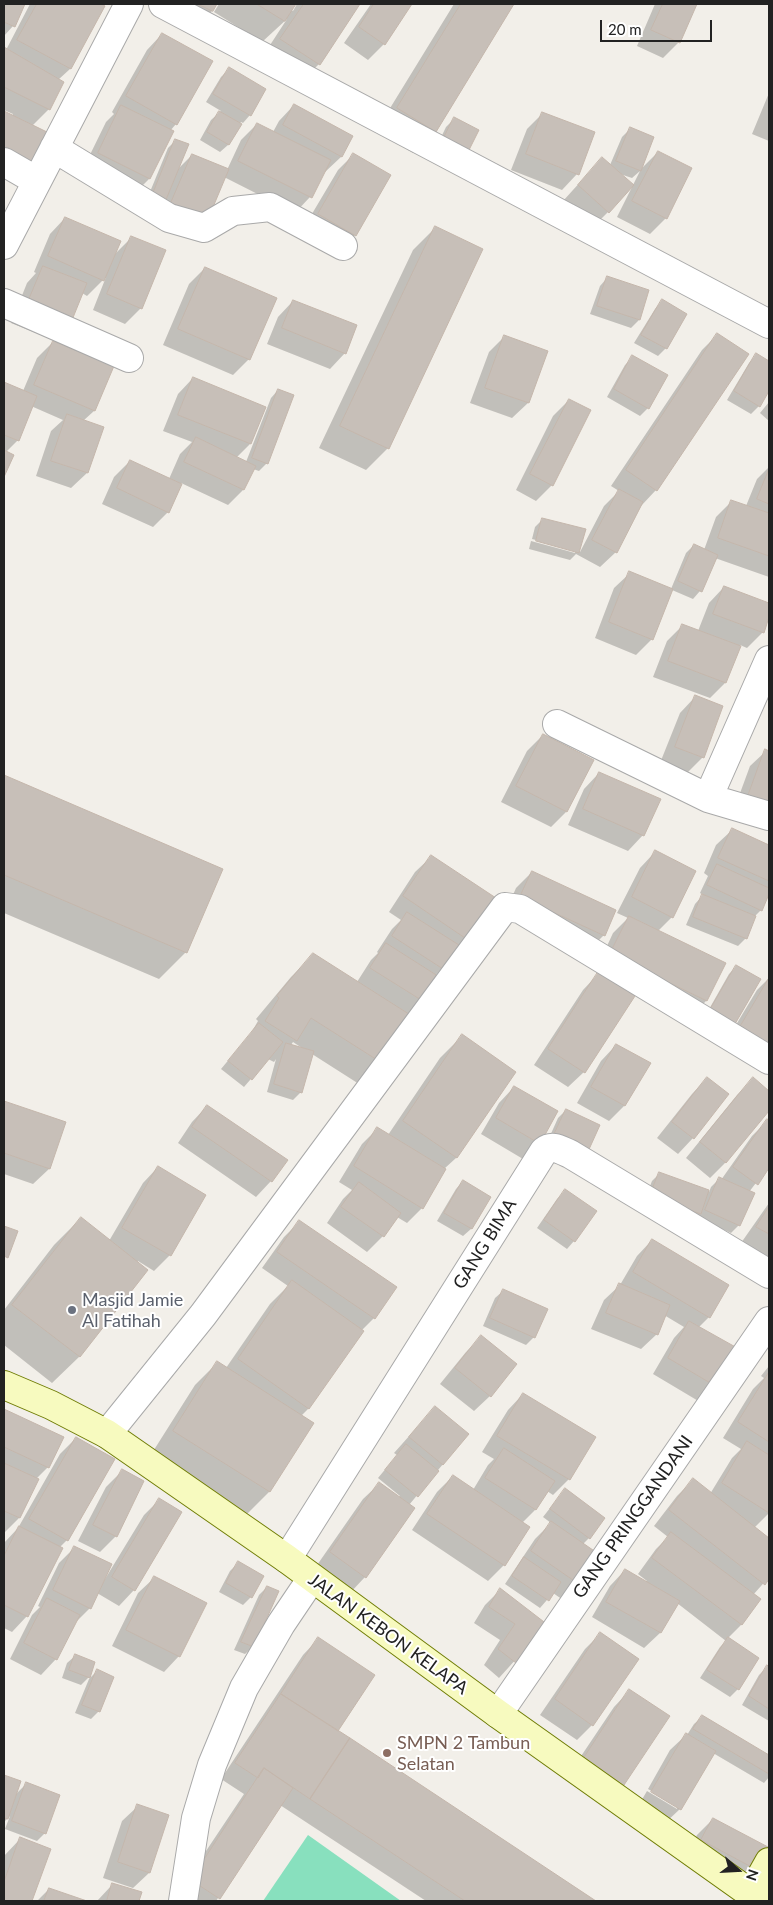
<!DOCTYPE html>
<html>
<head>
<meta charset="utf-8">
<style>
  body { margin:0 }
  #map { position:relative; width:773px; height:1905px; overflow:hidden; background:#f2efe9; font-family:Lato,sans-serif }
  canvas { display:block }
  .frame { position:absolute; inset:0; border:5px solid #222; pointer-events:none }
  .north { position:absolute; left:713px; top:1845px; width:50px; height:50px; -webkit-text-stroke:4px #fff; paint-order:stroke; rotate:109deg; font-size:14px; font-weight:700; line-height:20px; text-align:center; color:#222 }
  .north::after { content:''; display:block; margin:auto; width:18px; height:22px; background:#222; clip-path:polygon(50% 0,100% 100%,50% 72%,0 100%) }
  .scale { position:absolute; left:600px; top:20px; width:112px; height:22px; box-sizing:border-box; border:2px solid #222; border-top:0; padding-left:6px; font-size:15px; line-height:18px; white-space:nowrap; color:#222; -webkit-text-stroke:4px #fff; paint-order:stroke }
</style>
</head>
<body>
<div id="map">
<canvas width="773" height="1905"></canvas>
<div class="frame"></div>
<div class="north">N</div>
<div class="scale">20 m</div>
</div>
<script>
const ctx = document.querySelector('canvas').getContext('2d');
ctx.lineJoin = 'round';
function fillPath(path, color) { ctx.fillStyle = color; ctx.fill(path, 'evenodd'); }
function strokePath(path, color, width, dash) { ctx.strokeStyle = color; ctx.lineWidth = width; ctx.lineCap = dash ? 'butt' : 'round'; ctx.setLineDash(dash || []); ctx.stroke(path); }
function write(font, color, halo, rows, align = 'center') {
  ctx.font = font + ' Lato,sans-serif'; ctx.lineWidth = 4; ctx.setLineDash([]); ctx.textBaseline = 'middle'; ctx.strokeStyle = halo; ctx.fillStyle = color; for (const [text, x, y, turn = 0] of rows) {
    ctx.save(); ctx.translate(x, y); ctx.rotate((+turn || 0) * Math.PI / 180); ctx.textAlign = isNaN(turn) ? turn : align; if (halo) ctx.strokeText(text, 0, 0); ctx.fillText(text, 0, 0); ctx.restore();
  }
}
const pitch = new Path2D(`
  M308 1835 401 1901H263Z`);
const shadow = new Path2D(`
  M4 4H23L13 26 4 36Z
  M30 4H98L103 6 70 69 58 80 49 109 32 126 4 175V113L12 116 13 114 4 110V49L6 50Z
  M181 4H216L212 11 197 26Z
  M219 4H294L291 10 293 11 297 4H359L319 64 297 86 259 62 287 19 262 42 214 12Z
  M371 4H411L384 44 368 60 344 43Z
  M454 4H513L435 131 413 153 376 131Z
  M655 4H695L679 42 663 58 637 46Z
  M162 34 176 124 170 131 172 132 149 179 134 194 83 169 106 122 114 114 112 112 147 50Z
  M229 69 250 115 243 123 241 122 228 145 220 152 200 140 211 120 221 111 206 102 221 77Z
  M769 93V141L752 134Z
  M294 105 351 137 341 157 325 172 324 171 310 197 295 213 224 177 207 218 145 204 168 148 176 140V171L192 155 227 170 241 140 257 124 273 132 279 121Z
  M543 113 577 174 562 190 511 170 527 129Z
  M454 119 458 163 434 152 446 127Z
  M630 129 641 169 658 152 666 218 650 234 617 217 640 171 632 178 620 174 608 212 593 227 563 201 602 158 610 165 622 137Z
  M354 154 355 235 339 250 303 229 338 170Z
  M65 218 114 255 132 237 141 308 125 324 93 310 106 277 87 296 82 293 69 325 53 340 11 323 27 283 36 273 34 272 50 234Z
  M435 228 388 448 366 470 319 448 413 250Z
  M205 268 249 359 233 375 163 345 189 284Z
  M607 278 648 291 639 320 631 328 590 314 600 286Z
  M293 301 345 353 330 369 267 344 278 317Z
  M662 301 686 314 666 348 658 356 634 343 655 309Z
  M718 334 656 490 641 506 616 552 600 567 576 554 570 560 529 549 531 541 575 553V550L532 539 535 527 543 519 580 552 604 506 619 491 611 486 702 350Z
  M505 336 546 352 528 403 512 418 470 403 489 352Z
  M53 342 112 367 94 411 83 421 102 428 87 473 71 488 36 476 51 431 63 420 31 406 18 440 6 452 12 455 4 474V383L23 391 37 358Z
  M756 355 769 362V389L759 406 751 414 727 400 749 363Z
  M633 357 648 408 640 416 607 397 625 365Z
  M193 378 250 444 236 458 246 462 271 398 278 390 267 463 259 471 253 469 243 490 228 505 181 483 168 512 153 527 102 504 114 477 130 461 169 479 180 454 192 442 163 431 178 394Z
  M569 400 552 485 536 501 516 490 553 416Z
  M769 402V421L760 413Z
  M769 467V577L715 558 700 591 693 599 672 590 652 639 636 655 595 638 614 588 630 573 671 589 686 553 694 545 704 550 716 517 732 501 746 506 757 479Z
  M724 587 769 604V614L763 632 747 648 740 645 725 683 710 698 653 677 667 641 682 626 698 631 709 603Z
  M695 697 703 757 687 773 660 763 680 713Z
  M543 735 566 812 551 827 501 802 527 751Z
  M766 751 769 752V823L732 815 750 766Z
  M599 773 643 835 628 851 568 825 584 789Z
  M4 776 221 869 186 952 159 979 4 913Z
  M732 830 769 847V891L761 910 755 916 746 938 738 946 686 925 695 904 703 895 700 893 708 876 704 873 716 845Z
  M655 852 672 917 658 931 724 963 706 1001 691 1016 596 970 613 933 628 918 617 913 640 868Z
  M431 857 467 939 451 955 442 968 435 976 439 978 359 1084 312 1054 301 1092 293 1100 267 1092 276 1059 274 1062 268 1059 244 1087 221 1069 251 1033 258 1021 256 1019 291 977 313 955 357 982 371 960 378 953 377 952 392 929 401 920 389 912 415 872ZM293 1042 302 1048 291 1045Z
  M532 872 604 935 588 951 505 913 516 888Z
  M737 966 759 979 704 1018 729 974Z
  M598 974 584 1072 568 1087 534 1065 583 990Z
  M769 978V1070L725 1043 757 990Z
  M462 1036 514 1072 456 1158 444 1169 422 1208 407 1223 397 1217 383 1236 367 1252 327 1223 343 1199 352 1190 339 1182 362 1144 377 1129 388 1135 440 1058Z
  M616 1045 624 1106 609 1121 577 1103 601 1061Z
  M707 1078 727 1094 693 1138 678 1154 657 1138 692 1094Z
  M753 1079 769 1093V1109L725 1163 710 1178 686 1158 737 1095Z
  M514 1087 557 1111 523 1159 481 1134 499 1103Z
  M4 1102 64 1123 49 1169 33 1184 4 1174Z
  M207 1106 271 1181 256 1197 178 1143 192 1122Z
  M566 1110 577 1163 545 1147 558 1118Z
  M768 1120 769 1121V1166L749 1192 739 1225 731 1233 696 1217 643 1204 652 1181 660 1173 709 1192 711 1187 719 1179 721 1180 752 1136Z
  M158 1167 205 1195 170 1255 154 1271 138 1261 137 1263 146 1270 79 1357 52 1383 4 1345V1310L54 1245 81 1218 109 1241 143 1183Z
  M463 1181 490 1197 471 1229 463 1236 437 1221 456 1189Z
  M565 1191 574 1241 567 1249 537 1228 557 1199Z
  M769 1203V1257L741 1243Z
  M299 1222 395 1288 374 1318 362 1330 308 1409 301 1416 312 1423 269 1492 247 1514 152 1453 195 1385 217 1363 226 1368 270 1304 288 1286 262 1268 284 1237Z
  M652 1240 709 1317 699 1327 737 1349 700 1402 653 1374 674 1338 684 1327 664 1315 657 1334 641 1349 591 1329 604 1300 620 1285 637 1256Z
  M503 1291 534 1337 526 1345 483 1326 495 1298Z
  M481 1337 490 1396 474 1411 440 1384 466 1352Z
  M769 1366V1513L754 1528 769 1539V1577L753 1595 759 1599 741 1625 727 1639 738 1689 730 1697 700 1678 720 1647 726 1641 677 1603 660 1633 644 1648 592 1617 610 1586 625 1570 646 1582 647 1581 638 1574 656 1549 668 1537 654 1526 677 1496 693 1480 710 1494 732 1458 741 1449 723 1438 753 1389 764 1378 761 1376Z
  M523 1394 594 1437 569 1479 553 1495 547 1491 535 1510 522 1523 529 1527 504 1565 488 1581 412 1530 437 1492 453 1476 473 1490 488 1465 494 1459 482 1452 508 1410Z
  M435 1407 468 1434 409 1505 365 1577 350 1593 315 1568 363 1499 379 1484 398 1497 400 1496 378 1478 397 1455 394 1453Z
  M4 1411 62 1437 48 1467 36 1479 19 1518 4 1533Z
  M76 1438 67 1540 59 1548 27 1616 12 1632 4 1628V1543L18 1528 60 1454Z
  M122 1471 143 1482 116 1536 100 1552 78 1541 106 1487Z
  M565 1489 589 1538 582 1545 601 1557 566 1602 553 1593 540 1608 505 1584 535 1539 551 1523 543 1517Z
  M159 1500 134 1590 119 1606 97 1593 90 1608 74 1624 56 1659 41 1675 10 1659 32 1615 40 1607 38 1606 59 1563 74 1548 105 1579 144 1515Z
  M238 1563 262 1577 251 1597 243 1605 219 1592 230 1571Z
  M154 1578 179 1656 164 1672 112 1646 138 1593Z
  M267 1587 253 1647 245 1654 234 1650 259 1595Z
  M500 1590 546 1626 499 1678 484 1665 500 1640 474 1623 485 1605Z
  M600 1634 592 1725 577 1740 540 1715 585 1649Z
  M318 1639 337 1731 593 1901H426L280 1805 216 1901H184L176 1896 244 1794 221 1779 303 1655Z
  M75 1656 94 1662 89 1677 81 1685 62 1678 67 1663Z
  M767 1667 769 1668V1721L742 1705 759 1675Z
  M97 1671 99 1711 91 1719 75 1713 89 1679Z
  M629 1691 619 1791 604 1806 565 1780 614 1707Z
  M702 1717 769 1757V1777L764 1783 713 1753 680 1809 664 1824 637 1808 647 1791 677 1809V1806L648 1789 670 1750 686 1735H687L694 1724Z
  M4 1776 20 1782 16 1794 27 1783 45 1833 37 1841 5 1829 10 1816 4 1822Z
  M138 1806 167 1816 149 1873 133 1888 103 1878 122 1821Z
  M713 1819 755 1869 740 1885 686 1856 697 1835Z
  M20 1839 50 1849 31 1901H4V1856Z
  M112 1885 140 1893 138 1901H97Z
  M49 1889 84 1901H37Z`);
const building = new Path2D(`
  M4 4H25L15 27 4 22Z
  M37 4H101L105 6 71 69 17 40Z
  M198 4H217L213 11Z
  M257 4H296L285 21Z
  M304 4H360L320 65 280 39Z
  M374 4H412L385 45 359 27Z
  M461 4H514L436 132 397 108Z
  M663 4H697L680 43 651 30Z
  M162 33 213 61 177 125 126 96Z
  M4 47 64 82 50 110 4 87Z
  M229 67 266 89 251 116 213 94Z
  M294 104 353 136 342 157 283 125Z
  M121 105 174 131 150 179 98 153Z
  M4 111 49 133 33 166 4 153Z
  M219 111 242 124 229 145 207 132Z
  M542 112 595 132 579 175 526 154Z
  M454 117 479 130 466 156 441 144Z
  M257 123 331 160 312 198 238 161Z
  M630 127 654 137 641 171 616 161Z
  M175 139 189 144 165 202 152 196Z
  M658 151 692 168 667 219 632 201Z
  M353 153 391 175 356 236 318 214Z
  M192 154 229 169 208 219 171 203Z
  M602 157 634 185 609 213 578 185Z
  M65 217 121 241 104 281 48 256Z
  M435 226 483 249 389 449 340 426Z
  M131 236 166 250 142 309 107 294Z
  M43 266 87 283 70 325 26 307Z
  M205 267 277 298 250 360 178 329Z
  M607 276 649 290 640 320 597 306Z
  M662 299 687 314 667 349 641 335Z
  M293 300 357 325 346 354 282 328Z
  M717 333 749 354 657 491 626 470Z
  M504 335 548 351 529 403 485 388Z
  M53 341 114 366 95 411 34 385Z
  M756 353 769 361V391L760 407 734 391Z
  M632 355 668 375 649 409 614 389Z
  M193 377 266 407 251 444 178 415Z
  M4 382 37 396 19 441 4 435Z
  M278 389 294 395 268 464 252 458Z
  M569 399 591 410 553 486 530 474Z
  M67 414 104 427 88 473 51 461Z
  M196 437 256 466 244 490 184 462Z
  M4 450 14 455 4 477Z
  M130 460 182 484 169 513 117 488Z
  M769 469V504L757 499Z
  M619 489 643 502 617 553 592 540Z
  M731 500 769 513V556L718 538Z
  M542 518 586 529 579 553 536 541Z
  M694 544 718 555 702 592 678 581Z
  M629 571 673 589 653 640 609 622Z
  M724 586 769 603V617L764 633 713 614Z
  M682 624 741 646 726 683 668 661Z
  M695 695 723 706 704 758 675 747Z
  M543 734 594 760 567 812 516 786Z
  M765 749 769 751V808L747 799Z
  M599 772 661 799 644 836 583 809Z
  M4 775 223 869 187 953 4 875Z
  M732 828 769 845V881L718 858Z
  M655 850 696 871 673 918 632 897Z
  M431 855 496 898 468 940 403 896Z
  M717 864 769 888V894L762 911 707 885Z
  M532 871 616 910 605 936 520 897Z
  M702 894 756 916 747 939 693 917Z
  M407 912 459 945 443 969 392 936Z
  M629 916 726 963 707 1001 610 954Z
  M386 943 441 978 426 1003 370 968Z
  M313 953 412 1016 382 1063 311 1018 297 1041 265 1021 279 998 277 996Z
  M736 965 761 979 735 1024 710 1010Z
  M598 972 635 996 585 1073 548 1049Z
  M769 978V1045L740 1027Z
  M259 1023 283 1042 252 1080 228 1061Z
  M462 1034 516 1072 457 1158 403 1121Z
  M286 1043 314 1051 302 1093 274 1084Z
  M616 1044 651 1063 625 1106 591 1087Z
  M707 1077 729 1094 694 1139 672 1122Z
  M753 1077 769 1091V1111L726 1163 700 1142Z
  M514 1086 558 1111 540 1144 496 1118Z
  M4 1101 66 1122 50 1169 4 1153Z
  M207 1105 288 1160 272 1182 192 1127Z
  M566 1109 600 1125 586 1156 552 1139Z
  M767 1119 769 1120V1168L758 1185 733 1167Z
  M377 1127 446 1169 423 1209 354 1166Z
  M158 1166 206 1195 171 1256 122 1228Z
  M659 1172 709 1190 701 1214 650 1196Z
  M719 1177 755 1193 740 1226 705 1210Z
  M463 1180 491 1197 472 1229 444 1213Z
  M359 1182 401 1213 384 1237 341 1207Z
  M565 1189 597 1211 575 1242 544 1220Z
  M769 1207V1234L756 1227Z
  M81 1217 148 1270 80 1357 12 1305Z
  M299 1220 397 1287 375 1319 277 1252Z
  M4 1226 18 1231 8 1258 4 1256Z
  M652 1239 729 1285 710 1318 633 1272Z
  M292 1280 364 1331 309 1409 238 1359Z
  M619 1283 670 1305 658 1335 606 1313Z
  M503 1289 548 1309 535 1338 490 1318Z
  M689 1321 739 1349 717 1387 668 1358Z
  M481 1335 517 1364 491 1397 455 1368Z
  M217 1361 314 1423 270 1492 173 1431Z
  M769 1372V1442L738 1422Z
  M523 1393 596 1437 570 1480 497 1436Z
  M435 1406 469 1434 443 1465 409 1437Z
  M4 1409 64 1437 49 1468 4 1447Z
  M76 1437 115 1459 68 1541 29 1519Z
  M747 1441 769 1455V1513L722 1483Z
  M406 1444 439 1471 418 1497 385 1470Z
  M504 1448 555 1481 536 1510 485 1478Z
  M4 1463 39 1479 20 1518 4 1511Z
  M122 1469 144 1481 117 1537 93 1525Z
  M453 1475 530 1527 505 1566 427 1514Z
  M693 1478 769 1538V1579L765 1585 669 1510Z
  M379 1482 415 1508 366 1578 330 1552Z
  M565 1488 605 1518 590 1539 550 1509Z
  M159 1498 182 1512 135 1591 112 1577Z
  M551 1521 603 1557 583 1587 531 1551Z
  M19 1526 63 1548 28 1617 4 1605V1556Z
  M671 1532 761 1599 742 1625 652 1558Z
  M74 1546 112 1564 91 1609 53 1590Z
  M524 1557 561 1582 549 1601 512 1576Z
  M238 1561 264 1576 252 1598 226 1583Z
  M625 1569 680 1601 661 1633 606 1602Z
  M154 1576 207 1603 180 1657 126 1630Z
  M267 1586 279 1591 254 1647 241 1642Z
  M500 1588 548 1625 516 1663 498 1649 515 1624 489 1607Z
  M47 1598 80 1615 57 1660 24 1643Z
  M600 1632 639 1659 593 1726 555 1699Z
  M318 1637 375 1675 338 1731 281 1694Z
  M728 1637 759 1658 739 1690 707 1670Z
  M75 1654 95 1662 90 1678 69 1670Z
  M767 1665 769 1667V1709L749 1696Z
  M97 1669 114 1677 100 1712 82 1705Z
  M629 1689 670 1716 620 1791 580 1764Z
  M281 1694 350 1738 310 1799 264 1768 258 1778 235 1763Z
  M702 1715 769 1755V1774L693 1729Z
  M686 1733 716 1751 681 1810 651 1792Z
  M350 1738 596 1901H465L310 1799Z
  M264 1768 293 1788 220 1899 191 1880Z
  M4 1775 21 1781 8 1819 4 1818Z
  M26 1782 60 1795 46 1834 12 1821Z
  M137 1804 169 1815 150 1873 118 1862Z
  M713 1818 768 1847 757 1870 701 1840Z
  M20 1837 51 1849 32 1901H4V1882Z
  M112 1883 142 1892 139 1901H107Z
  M49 1888 87 1901H44Z`);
const street = new Path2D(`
  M163 4 769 324
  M54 148 169 218 204 228 233 211 270 207 343 246
  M4 162 37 181
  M4 245 129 4
  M4 303 129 358
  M557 724 708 798 769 816
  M708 798 769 660
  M107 1434 203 1315 505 907 520 909 769 1060
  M287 1559 544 1151C553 1144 560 1150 570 1154L769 1274
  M498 1714 769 1321
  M183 1901 196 1818 212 1765 244 1688 281 1624 312 1578`);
const secondary = new Path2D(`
  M4 1385 51 1405 107 1434 287 1559 498 1714 761 1901
  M751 1894 769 1862`);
const markers = [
  [72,1310,5,"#6b7280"],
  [387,1753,5,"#8d6e63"]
];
const streetNames = [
  ["GANG BIMA",485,1244,-58],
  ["GANG PRINGGANDANI",633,1517,-55],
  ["JALAN KEBON KELAPA",388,1634,36]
];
const worshipNames = [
  ["Masjid Jamie",82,1300],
  ["Al Fatihah",82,1321]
];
const educationNames = [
  ["SMPN 2 Tambun",397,1743],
  ["Selatan",397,1764]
];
fillPath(pitch, '#88e0be');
fillPath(shadow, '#0003');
fillPath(building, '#c7bfb8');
strokePath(building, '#c4b6ab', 1);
strokePath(street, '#a9a9a9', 30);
strokePath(secondary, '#707d05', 30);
strokePath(street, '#fff', 28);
strokePath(secondary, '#f7fabf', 28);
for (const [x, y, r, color] of markers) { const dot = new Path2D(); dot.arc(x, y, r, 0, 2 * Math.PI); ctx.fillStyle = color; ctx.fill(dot); strokePath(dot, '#fff', 2); }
write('18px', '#222', '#fff', streetNames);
write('18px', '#5b616d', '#fff', worshipNames, 'left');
write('18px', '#785e54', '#fff', educationNames, 'left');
</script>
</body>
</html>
